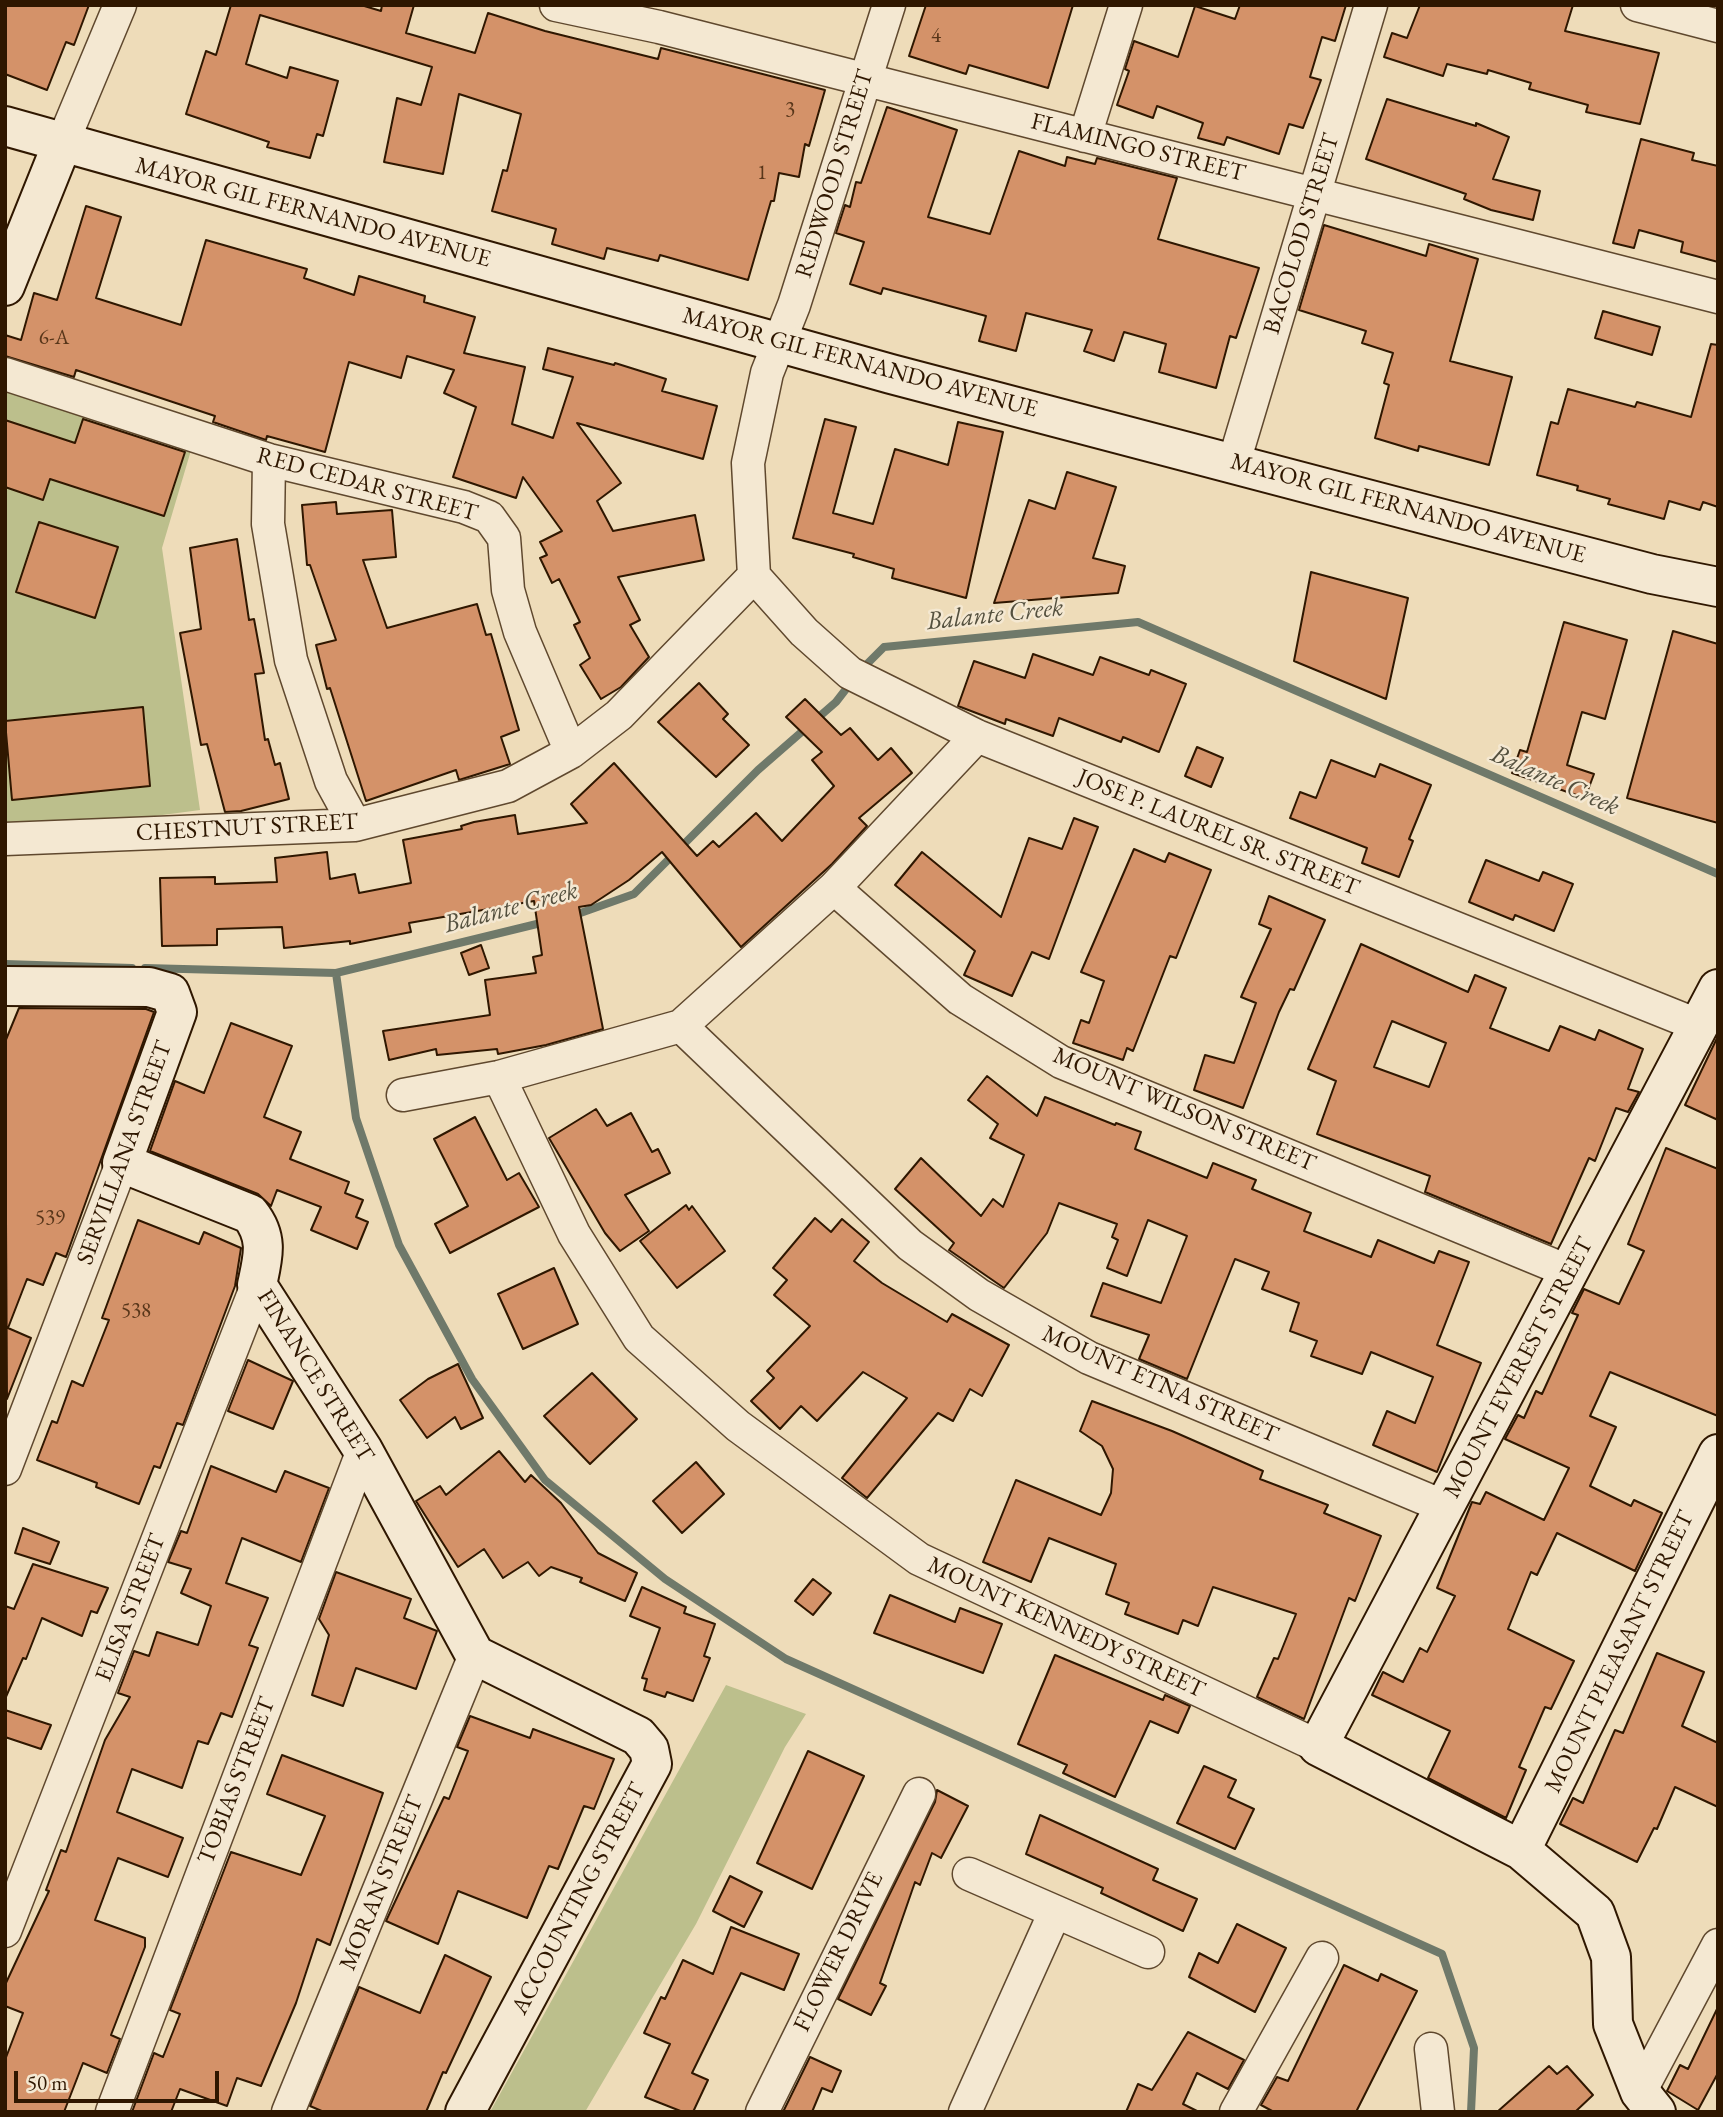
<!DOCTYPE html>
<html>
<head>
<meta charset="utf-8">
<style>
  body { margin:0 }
  #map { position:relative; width:1723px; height:2117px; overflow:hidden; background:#eedcb9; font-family:"EB Garamond",serif }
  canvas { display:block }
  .frame { position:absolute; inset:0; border:7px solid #2f1700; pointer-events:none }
  .scale { position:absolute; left:14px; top:2071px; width:205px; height:32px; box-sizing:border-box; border:4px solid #2f1700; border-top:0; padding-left:9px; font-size:21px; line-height:24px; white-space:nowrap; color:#2f1700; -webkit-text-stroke:5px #f4e8d2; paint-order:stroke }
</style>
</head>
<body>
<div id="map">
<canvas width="1723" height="2117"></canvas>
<div class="frame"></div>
<div class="scale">50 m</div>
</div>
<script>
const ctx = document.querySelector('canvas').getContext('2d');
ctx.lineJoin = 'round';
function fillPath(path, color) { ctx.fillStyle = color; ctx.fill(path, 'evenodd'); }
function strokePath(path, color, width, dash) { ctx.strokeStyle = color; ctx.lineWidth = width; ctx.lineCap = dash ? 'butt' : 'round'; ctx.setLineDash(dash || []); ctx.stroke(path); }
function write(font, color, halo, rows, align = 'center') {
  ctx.font = font + ' "EB Garamond",serif'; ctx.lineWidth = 5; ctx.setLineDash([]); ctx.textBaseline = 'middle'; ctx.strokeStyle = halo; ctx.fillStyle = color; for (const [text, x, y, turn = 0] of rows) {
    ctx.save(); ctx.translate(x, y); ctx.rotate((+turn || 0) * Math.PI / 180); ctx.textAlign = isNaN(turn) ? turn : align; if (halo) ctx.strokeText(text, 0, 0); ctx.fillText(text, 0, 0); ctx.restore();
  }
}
const green = new Path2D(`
  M5 387 192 447 162 548 200 810 5 836Z
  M726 1685 806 1714 785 1747 696 1924 585 2112H490Z`);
const stream = new Path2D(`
  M861 670 884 647 1138 622 1718 874
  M572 916 634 894 758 770 836 702 853 680
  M5 964 132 968
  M145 968 336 973 545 922
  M336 973 356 1118 399 1245 472 1379 545 1480 665 1579 786 1659 1442 1954 1474 2048 1471 2112`);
const building = new Path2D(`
  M5 5H89L74 45 66 42 47 90 5 74Z
  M231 5H361L381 11 382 5H414L406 33 475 53 488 13 545 31 658 59 661 48 825 90 809 146 805 144 799 177 779 173 774 201H771L748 280 660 255 658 261 607 248 604 259 552 244 556 229 492 211 503 170 507 171 521 114 459 94 443 174 384 162 397 98 421 105 432 67 260 15 246 64 287 78 290 67 338 81 323 136 317 134 310 158 267 147 269 142 186 114 206 51 216 55Z
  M926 5H1073L1048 88 969 65 966 74 909 56Z
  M1240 5H1346L1335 41 1322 37 1310 77 1321 80 1303 128 1289 124 1279 154 1227 137 1224 145 1198 138 1203 123 1157 106 1153 118 1117 105 1129 71 1125 69 1134 41 1178 57 1195 6 1235 19Z
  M1420 5H1573L1565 31 1659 53 1640 124 1586 112 1588 105 1529 89 1531 83 1488 70 1487 74 1447 64 1443 76 1384 57 1392 33 1407 38Z
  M1387 99 1476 126V123L1509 137 1493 179 1540 191 1533 220 1491 210 1464 199 1466 194 1366 159Z
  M887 107 957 130 928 217 990 234 1019 151 1065 166 1067 157 1095 164 1097 158 1177 178 1158 239 1259 268 1236 338 1230 336 1216 388 1159 372 1166 344 1124 332 1114 361 1084 351 1092 330 1026 313 1016 351 979 341 986 316 883 288 881 294 850 284 864 242 836 233 845 205 850 207 856 182 861 183Z
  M1641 139 1694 153 1692 160 1718 166V262L1681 252 1683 242 1639 230 1634 248 1613 243Z
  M86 206 121 217 96 298 181 325 206 240 307 269 304 278 354 295 359 276 425 296 424 302 475 317 464 353 525 367 512 424 553 438 573 377 543 369 548 348 614 365 615 363 666 379 662 391 717 406 703 459 577 423 621 483 597 501 613 531 695 515 704 560 618 577 640 620 630 625 649 657 621 687 601 699 580 665 590 658 574 625 580 622 559 579 552 583 540 558 547 555 540 542 562 531 523 477 516 498 453 477 476 407 444 393 454 370 407 356 401 378 349 362 325 452 267 436 266 440 213 422 215 416 76 370 74 377 5 356V335L21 340 34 293 57 300Z
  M1324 225 1426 256 1429 244 1478 259 1450 361 1512 377 1489 465 1419 446 1418 451 1375 438 1389 385 1384 383 1393 353 1362 343 1366 331 1299 310Z
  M1603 311 1660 327 1652 355 1595 338Z
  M1711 344 1718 345V507L1703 502 1700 510 1669 501 1664 519 1608 504 1610 499 1577 490 1578 486 1537 475 1551 422 1558 424 1568 389 1635 407 1637 402 1691 417Z
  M83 419 185 452 164 516 50 479 43 500 5 487V420L75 443Z
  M825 419 856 427 833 513 873 524 895 449 948 465 958 422 1003 432 966 598 892 578 894 569 853 557 854 554 793 538Z
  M1067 472 1116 487 1093 558 1125 566 1118 593 994 603 1029 500 1055 509Z
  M336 502 337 514 392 510 396 557 363 560 387 628 477 604 486 635 491 634 519 730 501 737 510 764 459 780 456 770 366 801 330 688 327 689 316 645 336 640 310 565H307L302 505Z
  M39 522 118 547 95 618 16 592Z
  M237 539 249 620 254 619 264 673 255 674 265 740 268 739 275 765 280 763 289 799 241 811 225 812 207 744 201 745 180 633 201 629 190 548Z
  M1311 572 1408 598 1386 699 1294 661Z
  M1564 622 1627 640 1605 719 1582 712 1567 765 1594 774 1585 798 1512 773 1520 750 1527 752Z
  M1673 631 1718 644V823L1627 798Z
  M1033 654 1093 675 1100 657 1149 675 1151 670 1186 684 1159 752 1123 737 1121 742 1059 718 1053 736 1006 719 1005 724 958 706 974 661 1025 678Z
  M699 683 728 714 723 719 749 745 716 777 658 722Z
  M805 699 841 735 850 728 878 760 891 748 912 773 859 818 867 826 832 864 741 947 662 852 629 880 591 905 579 907 603 1029 546 1045 498 1054 497 1049 437 1055 436 1049 389 1060 383 1031 490 1015 485 980 536 973 533 957 542 955 534 901 409 923 411 932 350 944V941L284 948 282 927 217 929V945L162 946 160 878 215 877V884L277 882 275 858 327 852 330 879 355 874 359 893 411 883 403 840 462 829 461 826 474 822 515 815 518 834 587 823 571 804 614 763 697 856 713 841 719 847 756 813 782 841 834 786 812 760 822 752 786 717Z
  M143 707 150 786 12 800 5 721Z
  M1197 747 1223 758 1211 787 1185 776Z
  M1331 760 1375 777 1380 764 1431 785 1409 839 1413 841 1399 877 1362 863 1367 848 1290 818 1300 792 1316 798Z
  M1074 818 1098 827 1049 959 1032 952 1012 996 964 975 975 951 895 885 922 852 1001 917 1029 838 1062 849Z
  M1134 849 1165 862 1169 853 1211 870 1176 958 1170 956 1133 1051 1127 1048 1123 1060 1073 1043 1081 1020 1089 1023 1104 981 1081 972Z
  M1486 860 1539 881 1543 872 1573 884 1554 931 1515 915 1513 920 1469 902Z
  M1269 896 1325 920 1294 990 1290 989 1279 1012 1243 1108 1194 1090 1205 1055 1234 1063 1256 1003 1241 997 1271 929 1259 924Z
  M1361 944 1468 992 1475 975 1506 988 1490 1028 1549 1051 1560 1026 1595 1040 1599 1030 1643 1049 1628 1089 1639 1092 1628 1112 1616 1108 1595 1161 1589 1158 1551 1244 1425 1192 1430 1176 1427 1175 1317 1134 1336 1081 1308 1069ZM1392 1021 1446 1043 1429 1087 1374 1067Z
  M481 945 489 968 469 975 461 953Z
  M19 1008 146 1009 154 1012 66 1257 56 1253 43 1285 27 1279 8 1328 31 1338 7 1399 5 1042Z
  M231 1023 292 1046 264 1117 301 1132 290 1159 349 1182 345 1193 363 1200 356 1217 368 1222 357 1249 311 1230 321 1207 277 1190 271 1206 258 1194 150 1151 175 1081 204 1093Z
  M1718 1036V1120L1685 1105Z
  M987 1076 1037 1116 1045 1097 1115 1125 1116 1123 1141 1132 1135 1149 1207 1178 1213 1163 1256 1180 1252 1189 1311 1213 1304 1231 1371 1257 1378 1240 1434 1263 1439 1251 1469 1262 1437 1345 1481 1363 1437 1472 1373 1445 1387 1411 1415 1423 1433 1377 1371 1352 1362 1374 1311 1356 1317 1341 1290 1331 1299 1303 1262 1289 1269 1272 1235 1259 1187 1379 1139 1359 1149 1335 1091 1316 1103 1283 1161 1303 1187 1236 1148 1220 1127 1276 1107 1268 1118 1240 1112 1237 1117 1224 1059 1203 1047 1233 1004 1288 949 1250 954 1243 895 1189 921 1158 981 1216 993 1199 1003 1207 1024 1155 990 1138 998 1124 968 1100Z
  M596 1109 607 1126 631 1113 652 1152 658 1149 670 1173 625 1195 649 1231 620 1251 605 1233 549 1138Z
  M475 1117 507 1180 519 1173 539 1207 450 1253 435 1224 468 1206 434 1139Z
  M1666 1148 1718 1169V1416L1610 1372 1590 1416 1616 1427 1590 1486 1631 1506 1634 1500 1662 1513 1635 1571 1557 1533 1537 1575 1531 1572 1508 1629 1574 1661 1551 1709 1545 1707 1519 1767 1526 1770 1506 1818 1428 1778 1450 1731 1372 1695 1383 1672 1403 1682 1420 1648 1427 1652 1455 1596 1437 1588 1472 1502 1480 1504 1486 1492 1544 1520 1569 1468 1505 1439 1518 1415 1524 1418 1536 1391 1542 1394 1578 1315 1572 1313 1584 1289 1619 1304 1644 1251 1628 1244Z
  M686 1205 689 1210 692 1206 725 1251 677 1288 640 1241Z
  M815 1218 831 1232 842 1219 869 1242 854 1261 882 1283 947 1322 952 1314 1009 1345 982 1396 970 1389 953 1421 938 1413 867 1498 842 1478 907 1398 863 1372 817 1421 801 1406 780 1429 751 1401 774 1378 767 1371 810 1326 774 1295 787 1280 773 1268Z
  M138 1220 199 1244 204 1232 241 1248 235 1286 183 1425 177 1423 160 1468 154 1466 139 1504 96 1487 97 1483 37 1460 52 1421 57 1423 72 1381 83 1386 109 1320 102 1318Z
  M554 1268 578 1324 523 1349 498 1294Z
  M248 1360 293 1381 273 1429 228 1411Z
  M458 1364 483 1418 461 1429 455 1417 427 1438 400 1400 428 1379Z
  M592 1373 637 1419 590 1464 544 1416Z
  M1092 1401 1172 1431 1263 1471 1260 1479 1328 1505 1324 1513 1381 1536 1355 1601 1349 1598 1304 1719 1257 1697 1274 1658 1278 1659 1296 1614 1213 1587 1198 1626 1183 1620 1178 1634 1125 1614 1129 1603 1106 1594 1116 1564 1049 1538 1031 1582 983 1562 1016 1480 1101 1515 1111 1493 1113 1469 1102 1446 1080 1431Z
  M499 1451 525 1482 531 1475 561 1503 598 1553 637 1573 625 1601 580 1582 582 1578 551 1567 539 1576 528 1562 503 1578 484 1549 458 1567 416 1501 440 1486 446 1495Z
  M696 1462 724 1494 682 1533 653 1501Z
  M211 1466 276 1492 285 1471 329 1488 301 1562 242 1538 226 1583 268 1598 249 1645 258 1648 232 1717 221 1713 208 1744 198 1741 182 1788 132 1769 117 1812 183 1838 168 1877 118 1858 95 1920 145 1938V1947L111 2035 120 2039 107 2073 83 2063 64 2112H5V2060L23 2013 5 2006V1985L49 1891 46 1890 61 1850 66 1852 105 1740 130 1697 118 1693 134 1651 149 1656 157 1632 198 1645 211 1606 181 1593 191 1569 168 1562 181 1531 187 1533Z
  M23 1528 59 1542 50 1564 15 1553Z
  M33 1564 108 1588 97 1613 91 1611 82 1636 42 1618 26 1659 23 1658 5 1699V1606L14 1609Z
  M336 1572 411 1599 404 1618 437 1631 416 1689 356 1668 343 1706 312 1695 329 1635 319 1619Z
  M813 1579 831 1593 813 1615 795 1601Z
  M642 1587 686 1607 684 1613 715 1624 704 1656 710 1658 693 1701 667 1692 665 1697 644 1690 647 1679 642 1678 660 1628 630 1616Z
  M890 1595 955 1622 960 1608 1002 1624 983 1673 874 1633Z
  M1657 1653 1704 1672 1682 1726 1718 1743V1807L1675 1787 1657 1829 1654 1828 1637 1862 1560 1824 1573 1798 1583 1803 1615 1730 1623 1733Z
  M1055 1655 1163 1700 1165 1695 1190 1706 1178 1733 1150 1721 1115 1797 1063 1773 1067 1765 1018 1744Z
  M5 1710 51 1725 41 1749 5 1737Z
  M470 1716 530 1738 533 1729 614 1759 594 1809 584 1806 558 1869 549 1866 527 1918 458 1891 438 1944 386 1921 444 1797 449 1799 468 1751 457 1747Z
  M808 1751 864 1776 812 1889 757 1863Z
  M282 1755 383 1793 330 1945 317 1939 296 2003 261 2086 237 2078 227 2106 180 2089 171 2112H132L154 2053 163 2057 180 2014 170 2010 231 1852 301 1875 325 1816 267 1794Z
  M1204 1766 1236 1780 1228 1797 1254 1809 1235 1849 1177 1823Z
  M937 1790 968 1806 941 1858 932 1853 920 1885 915 1882 880 1983 886 1986 871 2015 838 1999 935 1802Z
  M1040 1815 1158 1869 1153 1880 1197 1899 1183 1931 1101 1893 1103 1888 1026 1854Z
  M730 1876 762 1892 744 1927 713 1911Z
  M1237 1924 1286 1948 1255 2012 1189 1977 1199 1953 1218 1963Z
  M731 1927 799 1954 784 1990 741 1973 692 2073 708 2080 693 2112H683L645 2097 670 2044 644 2033 661 1997 665 1999 683 1960 713 1974Z
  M445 1955 491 1977 446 2073 443 2072 426 2112H324L310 2106 359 1987 420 2013Z
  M1344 1965 1378 1981 1381 1974 1417 1991 1356 2112H1274L1261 2105 1277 2077 1288 2081Z
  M1718 2007V2073L1698 2110 1667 2091 1680 2065 1688 2069Z
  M1188 2032 1244 2060 1228 2089 1197 2073 1183 2104 1199 2112H1126L1138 2084 1152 2090Z
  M810 2057 841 2071 832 2092 822 2088 812 2112H783Z
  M1549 2066 1557 2074 1567 2066 1593 2095 1575 2112H1497Z`);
const street = new Path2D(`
  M556 5 659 27 1718 297
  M1637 5 1718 26
  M1085 136 1126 5
  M62 144 120 5
  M5 374 269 460 464 507 489 517 504 538 508 590 520 632 571 752
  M269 460 268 524 291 660 331 781 355 825
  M1234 462 1371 5
  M754 576 804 632 850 673 977 736 1700 1026
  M5 839 355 825 508 786 571 752 619 715 754 576 748 463 767 373 794 305 889 5
  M834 888 960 999 1061 1062 1570 1272
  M681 1026 910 1245 979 1295 1089 1358 1445 1507
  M499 1077 574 1234 639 1338 738 1426 919 1559 1318 1746
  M403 1095 499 1077 681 1026 834 888 977 736
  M5 1469 122 1163
  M969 1874 1148 1952
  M5 1931 257 1285
  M1431 2049 1438 2112
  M1640 2092 1718 1945
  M112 2112 363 1450
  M288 2112 475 1655
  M762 2112 919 1794
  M965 2112 1055 1912
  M1236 2112 1322 1958`);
const secondary = new Path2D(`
  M5 126 891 374 1652 574 1718 587
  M5 286 62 144
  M5 986 149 987 170 993 177 1012 122 1163 250 1214C269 1238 263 1257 257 1285L363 1450 475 1655 638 1736 649 1749 652 1764 465 2112
  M1521 1850 1718 1454
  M1656 2112 1640 2092 1613 2024 1611 1957 1595 1913 1521 1850 1318 1746 1718 989`);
const numberNames = [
  ["4",936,36],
  ["3",790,110],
  ["1",762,173],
  ["6-A",54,338],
  ["539",50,1218],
  ["538",136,1311]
];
const streetNames = [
  ["FLAMINGO STREET",1138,148,14],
  ["REDWOOD STREET",835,174,-73],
  ["MAYOR GIL FERNANDO AVENUE",313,213,15],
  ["BACOLOD STREET",1302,234,-73],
  ["MAYOR GIL FERNANDO AVENUE",860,363,15],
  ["RED CEDAR STREET",367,485,15],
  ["MAYOR GIL FERNANDO AVENUE",1408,509,15],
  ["CHESTNUT STREET",247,828,-3],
  ["JOSE P. LAUREL SR. STREET",1218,833,22],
  ["MOUNT WILSON STREET",1184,1110,23],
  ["SERVILLANA STREET",125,1153,-70],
  ["MOUNT EVEREST STREET",1519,1368,-62],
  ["FINANCE STREET",315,1376,58],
  ["MOUNT ETNA STREET",1160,1385,24],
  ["ELISA STREET",131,1608,-69],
  ["MOUNT KENNEDY STREET",1066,1628,25],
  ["MOUNT PLEASANT STREET",1620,1652,-64],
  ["TOBIAS STREET",237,1781,-69],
  ["MORAN STREET",382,1883,-68],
  ["ACCOUNTING STREET",579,1899,-62],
  ["FLOWER DRIVE",839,1952,-64]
];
const waterNames = [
  ["Balante Creek",995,615,-6],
  ["Balante Creek",1555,781,24],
  ["Balante Creek",511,908,-15]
];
fillPath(green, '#bcbf8c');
strokePath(stream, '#6f796a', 8);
fillPath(building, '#d49269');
strokePath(building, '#2f1700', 2);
strokePath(street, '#5f482e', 35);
strokePath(secondary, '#2f1700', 42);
strokePath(street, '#f4e8d2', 32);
strokePath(secondary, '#f4e8d2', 38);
write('21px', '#58361a', null, numberNames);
write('24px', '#2f1700', '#f4e8d2', streetNames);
write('italic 26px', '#54503e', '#f4e8d2', waterNames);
</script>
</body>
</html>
